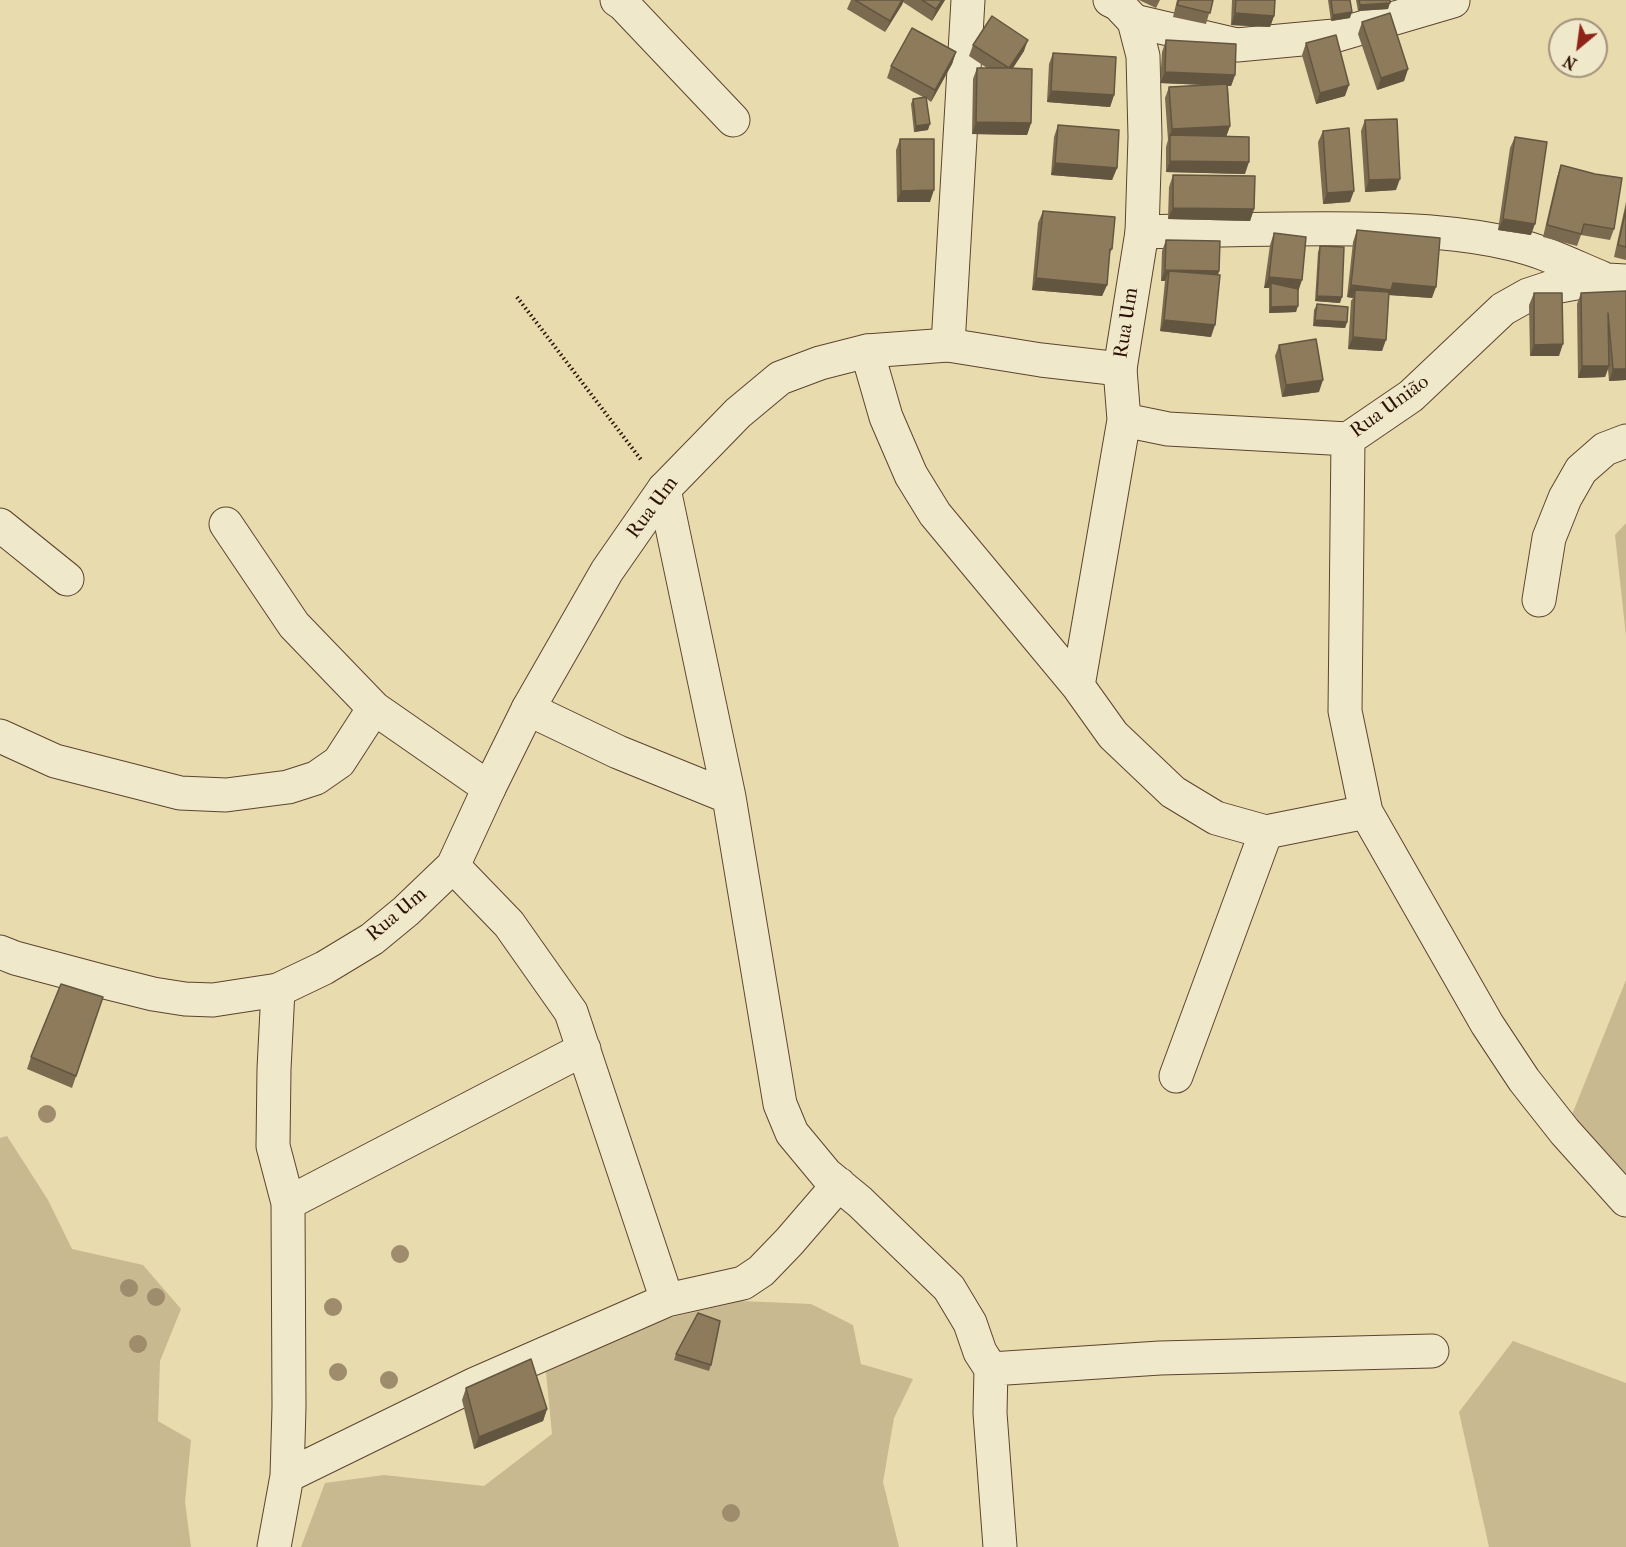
<!DOCTYPE html>
<html>
<head>
<meta charset="utf-8">
<style>
  body { margin:0 }
  #map { position:relative; width:1626px; height:1547px; overflow:hidden; background:#e8dbad; font-family:"IM FELL French Canon",serif }
  canvas { display:block }
  .north { position:absolute; left:1548px; top:18px; width:60px; height:60px; box-sizing:border-box; background:#f0e8ca; border:2px solid #a2927b; border-radius:50%; rotate:209deg; font-size:16px; font-weight:700; line-height:24px; text-align:center; color:#2d1205 }
  .north::after { content:''; display:block; margin:auto; width:21px; height:27px; background:#8f2418; clip-path:polygon(50% 0,100% 100%,50% 72%,0 100%) }
</style>
</head>
<body>
<div id="map">
<canvas width="1626" height="1547"></canvas>
<div class="north">N</div>
</div>
<script>
const ctx = document.querySelector('canvas').getContext('2d');
ctx.lineJoin = 'round';
function fillPath(path, color) { ctx.fillStyle = color; ctx.fill(path, 'evenodd'); }
function strokePath(path, color, width, dash) { ctx.strokeStyle = color; ctx.lineWidth = width; ctx.lineCap = dash ? 'butt' : 'round'; ctx.setLineDash(dash || []); ctx.stroke(path); }
function write(font, color, halo, rows, align = 'center') {
  ctx.font = font + ' "IM FELL French Canon",serif'; ctx.lineWidth = 5; ctx.setLineDash([]); ctx.textBaseline = 'middle'; ctx.strokeStyle = halo; ctx.fillStyle = color; for (const [text, x, y, turn = 0] of rows) {
    ctx.save(); ctx.translate(x, y); ctx.rotate((+turn || 0) * Math.PI / 180); ctx.textAlign = isNaN(turn) ? turn : align; if (halo) ctx.strokeText(text, 0, 0); ctx.fillText(text, 0, 0); ctx.restore();
  }
}
const green = new Path2D(`
  M1626 523V636L1615 535Z
  M1626 980V1203L1565 1132Z
  M7 1136 48 1200 72 1249 143 1265 181 1309 160 1361 158 1421 191 1440 185 1502 191 1547H0V1138Z
  M741 1301 811 1304 853 1325 861 1364 913 1379 894 1418 883 1482 899 1547H301L325 1483 384 1475 484 1486 552 1434 546 1372 652 1322Z
  M1513 1341 1626 1383V1547H1489L1459 1412Z`);
const path = new Path2D(`
  M517 297 642 461`);
const minor = new Path2D(`
  M617 0 623 4 733 120
  M1134 21 1237 45 1334 36 1453 1
  M1142 232C1214 230 1286 228 1358 229 1409 230 1462 232 1512 244 1543 251 1573 266 1602 278
  M948 345 968 0
  M867 351 886 417 911 475 935 514 1078 686 1113 735 1173 792 1216 818 1266 832
  M1124 420 1168 429 1348 439 1411 396 1503 309 1528 295 1549 288 1576 283 1607 280 1626 281
  M1348 439 1345 711 1366 812 1487 1024 1524 1080 1565 1132 1626 1200
  M664 489 729 797 780 1104 792 1133 826 1174 860 1202 949 1288 970 1323 980 1352 991 1369 990 1413 1000 1547
  M226 524 294 625 374 708 489 788
  M0 525 67 579
  M1539 600 1549 538 1565 498 1581 470 1605 449 1626 441
  M1078 686 1124 420 1120 369
  M528 709 618 752 729 797
  M0 736 55 761 180 793 226 795 288 787 316 778 339 762 374 708
  M453 866 509 924 571 1012 667 1300
  M1176 1076 1266 832 1366 812
  M288 1203 584 1049
  M991 1369 1160 1358 1432 1351
  M287 1476 475 1384 667 1300 743 1283 761 1271 789 1242 839 1184
  M274 1547 287 1476 289 1407 288 1203 273 1146 274 1069 278 990`);
const tertiary = new Path2D(`
  M0 952 15 958 105 982 153 994 185 999 213 1000 278 990 324 968 372 939 406 911 453 866 489 788 528 709 607 571 664 489 738 413 780 378 820 363 867 351 948 345 1041 360 1120 369 1142 232 1145 137 1143 56 1134 21 1118 4 1110 0`);
const trees = [
  [47,1114],
  [400,1254],
  [129,1288],
  [156,1297],
  [333,1307],
  [138,1344],
  [338,1372],
  [389,1380],
  [731,1513]
];
const wall = new Path2D(`
  M851 0H945L932 21 903 2 885 32 847 9Z
  M1139 0H1160L1156 8Z
  M1177 0H1213L1206 24 1173 17Z
  M1232 0H1275L1274 16 1270 27 1231 25Z
  M1328 0H1350V18L1331 21Z
  M1356 0H1390L1388 9 1358 11Z
  M1362 22 1408 69 1404 81 1377 90 1358 34Z
  M1166 40 1235 75 1231 86H1228L1230 126 1226 137 1245 174 1166 172V147L1168 140 1165 98 1169 87 1204 85 1160 83 1162 52Z
  M1306 43 1345 96 1316 104 1302 55Z
  M973 45 1024 51 1013 68 1031 123 1027 135 972 134 973 79 977 68H987L969 56Z
  M956 52 952 64 931 102 927 99 928 130 914 132 911 104 913 99 923 97 887 78 891 66Z
  M1053 53 1114 95 1110 107 1047 102 1049 64Z
  M1365 120 1396 190 1365 192 1361 131Z
  M1058 125 1117 168 1112 180 1051 175 1054 137Z
  M1323 131 1350 202 1323 204 1318 142Z
  M1515 137 1531 235 1498 230 1510 148Z
  M900 139 930 202H897L896 150Z
  M1561 165 1595 174 1614 229 1610 240 1581 235 1577 246 1543 237 1557 177Z
  M1173 175 1254 209 1250 221 1168 219 1169 187Z
  M1626 202V260L1614 257Z
  M1043 211 1112 249 1109 255 1107 285 1102 296 1032 290 1038 223Z
  M1357 230 1432 298 1389 295 1382 351 1348 349 1351 301 1353 298 1347 297 1353 242Z
  M1274 233 1298 291 1296 312 1269 313V288H1264L1270 245Z
  M1166 240 1219 271 1218 275 1211 337 1160 331 1165 281H1161L1162 251Z
  M1320 246 1340 303 1315 301 1318 252Z
  M1626 291V380L1609 381 1608 369 1605 377 1578 378 1577 304 1581 293Z
  M1534 293 1559 356H1530L1529 305Z
  M1317 304 1347 322 1345 328 1313 326 1314 310Z
  M1279 345 1319 392 1282 397 1275 356Z
  M103 997 72 1088 27 1069 31 1057Z
  M676 1354 711 1365 709 1371 674 1360Z
  M466 1388 547 1409 543 1421 474 1449 462 1400Z`);
const shadedWall = new Path2D(`
  M902 0H904L902 5 885 32 890 21Z
  M942 0H945L932 21 936 9Z
  M1390 3 1388 9 1358 11 1360 5Z
  M1352 12 1350 18 1331 21 1333 15Z
  M1235 13 1274 16 1270 27 1231 25Z
  M1028 40 1024 51 1005 80 1009 68Z
  M956 52 952 64 931 102 935 90Z
  M1408 69 1404 81 1377 90 1381 78Z
  M1165 72 1235 75 1231 86 1160 83Z
  M1349 85 1345 96 1316 104 1320 93Z
  M1051 91 1114 95 1110 107 1047 102Z
  M976 122 1031 123 1027 135 972 134Z
  M930 124 928 130 914 132 916 126Z
  M1230 126 1226 137 1170 135 1168 140 1172 129Z
  M1170 161 1249 162 1245 174 1166 172Z
  M1055 163 1117 168 1112 180 1051 175Z
  M1400 179 1396 190 1365 192 1369 180Z
  M934 190 930 202H897L901 191Z
  M1354 191 1350 202 1323 204 1327 193Z
  M1173 208 1254 209 1250 221 1168 219Z
  M1503 219 1535 224 1531 235 1498 230Z
  M1165 270 1219 271 1215 283 1169 271 1165 281H1161Z
  M1269 277 1302 280 1298 292 1271 283 1269 288H1264Z
  M1036 278 1107 285 1102 296 1032 290Z
  M1393 283 1436 287 1432 298 1389 295 1355 290 1353 298 1347 297 1351 285Z
  M1317 296 1342 297 1340 303 1315 301Z
  M1298 306 1296 312 1269 313 1271 307Z
  M1164 320 1215 325 1211 337 1160 331Z
  M1315 320 1347 322 1345 328 1313 326Z
  M1353 337 1386 340 1382 351 1348 349Z
  M1563 344 1559 356H1530L1534 345Z
  M1582 366H1609L1605 377 1578 378Z
  M1613 369H1626V380L1609 381Z
  M1323 380 1319 392 1282 397 1286 385Z
  M547 1409 543 1421 474 1449 479 1437Z`);
const building = new Path2D(`
  M855 0H902L890 21Z
  M922 0H942L936 9Z
  M1179 0H1213L1210 13 1177 5Z
  M1236 0H1275L1274 16 1235 13Z
  M1331 0H1350L1352 12 1333 15Z
  M1359 0H1390V3L1360 5Z
  M1390 13 1408 69 1381 78 1362 22Z
  M992 16 1028 40 1009 68 1032 69 1031 123 976 122 977 68H1009L973 45Z
  M912 28 956 52 935 90 891 66Z
  M1336 35 1349 85 1320 93 1306 43Z
  M1166 40 1236 44 1235 75 1165 72Z
  M1053 53 1116 57 1114 95 1051 91Z
  M1227 84 1230 126 1172 129 1169 87Z
  M926 97 930 124 916 126 913 99Z
  M1397 119 1400 179 1369 180 1365 120Z
  M1058 125 1119 130 1117 168 1055 163Z
  M1349 128 1354 191 1327 193 1323 131Z
  M1170 135 1249 137V162L1170 161Z
  M1515 137 1547 142 1535 224 1503 219Z
  M900 139H934V190L901 191Z
  M1561 165 1595 174 1622 178 1614 229 1584 224 1581 234 1547 225Z
  M1173 175 1255 176 1254 209 1173 208Z
  M1626 209V247L1618 245Z
  M1043 211 1115 217 1112 249H1110L1107 285 1036 278Z
  M1357 230 1440 238 1436 287 1393 283 1391 290 1351 285Z
  M1274 233 1306 237 1302 280 1269 277Z
  M1166 240 1220 241 1219 271 1165 270Z
  M1320 246 1344 247 1342 297 1317 296Z
  M1169 271 1220 275 1215 325 1164 320Z
  M1271 283 1298 289V306L1271 307Z
  M1355 290 1389 292 1386 340 1353 337Z
  M1626 291V369H1613L1608 313 1609 366H1582L1581 293Z
  M1534 293H1562L1563 344 1534 345Z
  M1317 304 1348 307 1347 322 1315 320Z
  M1316 339 1323 380 1286 385 1279 345Z
  M61 984 103 997 76 1076 31 1057Z
  M698 1313 720 1321 711 1365 676 1354Z
  M531 1359 547 1409 479 1437 466 1388Z`);
const streetNames = [
  ["Rua Um",1127,323,-81],
  ["Rua União",1390,407,-36],
  ["Rua Um",653,508,-53],
  ["Rua Um",397,915,-40]
];
fillPath(green, '#c8b990');
strokePath(minor, '#5c442f', 35);
strokePath(tertiary, '#5c442f', 35);
strokePath(path, '#2d1205', 4, [1.5, 3]);
strokePath(minor, '#f0e8ca', 33);
strokePath(tertiary, '#f0e8ca', 33);
ctx.fillStyle = '#9f8c6c';
for (const [x, y] of trees) { ctx.beginPath(); ctx.arc(x, y, 9, 0, 2 * Math.PI); ctx.fill(); }
fillPath(wall, '#7a6a4f');
fillPath(shadedWall, '#635640');
fillPath(building, '#8e7b5c');
strokePath(building, '#635640', 1.5);
write('20px', '#2d1205', '#f0e8ca', streetNames);
</script>
</body>
</html>
